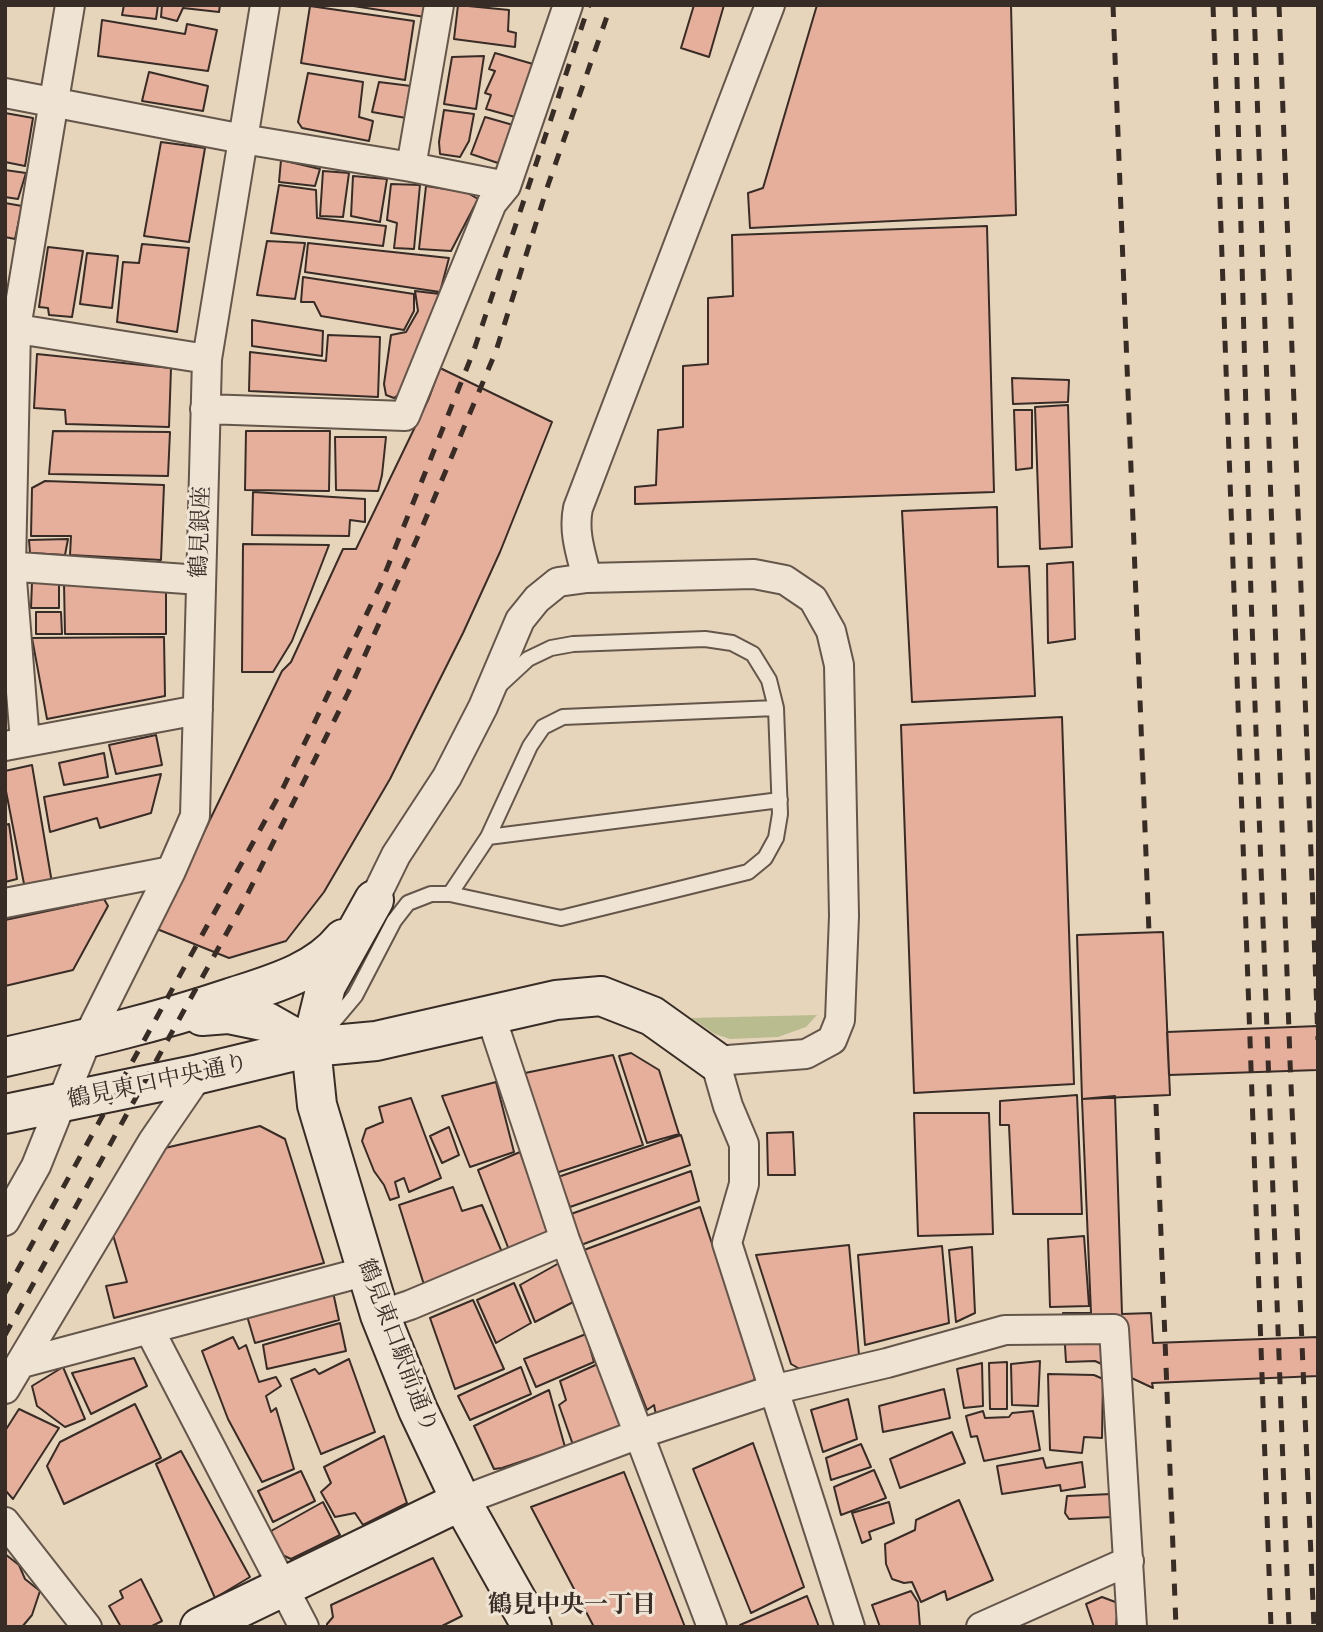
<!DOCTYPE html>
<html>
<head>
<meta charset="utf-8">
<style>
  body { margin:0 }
  #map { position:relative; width:1323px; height:1632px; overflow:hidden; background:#e7d5bb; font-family:"EB Garamond",serif }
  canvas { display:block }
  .frame { position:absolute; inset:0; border:7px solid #382c26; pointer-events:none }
</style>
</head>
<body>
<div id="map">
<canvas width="1323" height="1632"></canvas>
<div class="frame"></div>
</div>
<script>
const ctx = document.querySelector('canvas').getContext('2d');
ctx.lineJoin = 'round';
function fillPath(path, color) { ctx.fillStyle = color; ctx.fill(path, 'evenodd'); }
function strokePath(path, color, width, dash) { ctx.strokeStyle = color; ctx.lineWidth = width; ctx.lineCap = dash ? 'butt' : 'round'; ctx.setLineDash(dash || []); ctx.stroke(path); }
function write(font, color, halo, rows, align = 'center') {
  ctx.font = font + ' "EB Garamond","Noto Serif JP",serif'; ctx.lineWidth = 6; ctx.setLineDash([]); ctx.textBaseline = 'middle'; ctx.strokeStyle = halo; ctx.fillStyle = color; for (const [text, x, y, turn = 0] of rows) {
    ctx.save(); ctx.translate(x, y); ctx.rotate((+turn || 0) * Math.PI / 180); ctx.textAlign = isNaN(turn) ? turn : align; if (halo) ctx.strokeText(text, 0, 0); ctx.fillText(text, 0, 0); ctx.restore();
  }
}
const green = new Path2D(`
  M817 1015 806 1027 778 1037 730 1039 715 1034 691 1018Z`);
const building = new Path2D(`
  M124 5H158L156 19 122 15Z
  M162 5H220L219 12 183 8 177 21 161 17Z
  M347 5H427L425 17Z
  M458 5 509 10 508 31 516 33 515 47 454 39Z
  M694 5H724L709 57 681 48Z
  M817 5H1011L1016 215 750 228 748 193 763 188Z
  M310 6 414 21 405 80 301 63Z
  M102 20 185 34 187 24 217 30 208 71 98 56Z
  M495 53 533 64 515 117 486 109 491 95 485 93 495 71 489 69Z
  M484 56 476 109 444 104 452 57Z
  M149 72 208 86 203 111 142 101Z
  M308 73 363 82 359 117 373 121 369 141 302 128 298 122Z
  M379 82 411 86 406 118 372 112Z
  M444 110 474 114 469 141 460 157 440 154 439 142Z
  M5 113 33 118 25 166 5 162Z
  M485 117 513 125 498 163 471 154Z
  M161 142 205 148 189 242 144 236Z
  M281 160 320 169 315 186 279 182Z
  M5 170 26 173 18 199 5 197Z
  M323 171 349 173 343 217 320 216Z
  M353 176 387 179 380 222 351 216Z
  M391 184 420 185 414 249 394 248 397 223 387 220Z
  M279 185 316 190 317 218 386 226 383 246 271 233Z
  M426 186 466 192 478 199 451 251 419 249Z
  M5 203 22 206 15 239 5 237Z
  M987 226 994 492 635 504V487L656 485 658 430 683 427V366L708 364V298L733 296 732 235Z
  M267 241 305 243 295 299 257 295Z
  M308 243 449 258 440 292 305 272Z
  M142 244 189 248 177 332 117 322 123 262 139 263Z
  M48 247 83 251 72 317 49 315 48 308 39 307Z
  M87 253 118 256 112 308 80 304Z
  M303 277 414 294V311L404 330 321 316 314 302H301Z
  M415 291 440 294 402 392 394 398 386 395 384 384 391 335 406 332 418 311Z
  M252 320 323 331 322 356 252 346Z
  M328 335 380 337 378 397 249 391 250 352 326 361Z
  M37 354 171 368 169 427 66 424 65 410 34 408Z
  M440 368 552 422 500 552 463 633 390 779 324 892 286 941 229 958 157 929 282 671 291 662 343 549H356L429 398Z
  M1012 378 1069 380 1068 402 1013 404Z
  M1068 405 1072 547 1040 549 1035 407Z
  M1014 410H1032V468L1016 470Z
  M53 431 170 432 168 476 49 474Z
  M246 431H330L329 491 245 490Z
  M335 437H386L382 475 378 491 336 490Z
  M45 481 164 485 161 560 70 555 71 536H31L32 488Z
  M253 492 365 499V522L350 520 349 536 252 535Z
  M997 507 998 567 1029 566 1035 696 912 702 902 511Z
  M68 539 65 555 30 553 29 540Z
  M243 544 329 545 292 641 273 672H242Z
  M1073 562 1075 639 1048 643 1047 564Z
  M32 582H59V608H31Z
  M64 583 166 591V634H65Z
  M36 612H61L62 634H36Z
  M164 637 165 696 47 719 32 638Z
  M1062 717 1074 1084 914 1093 901 725Z
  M156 735 162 765 116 774 109 745Z
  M104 753 108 777 64 785 59 763Z
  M32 765 52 883 25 889 5 786V771Z
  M161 774 151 813 100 828 97 818 50 832 44 797Z
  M9 824 17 879 5 882V825Z
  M104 899 108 906 73 970 5 986V920Z
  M1163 932 1170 1095 1082 1099 1077 935Z
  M1318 1026V1070L1169 1075 1167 1032Z
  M631 1053 659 1070 679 1134 647 1143 619 1056Z
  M613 1055 643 1145 556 1173 525 1073Z
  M496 1082 514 1152 470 1167 442 1096Z
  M1077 1095 1082 1214H1013L1009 1125H1000V1101Z
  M1115 1096 1122 1314 1151 1313 1153 1343 1318 1337V1376L1152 1383 1153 1388 1095 1361 1066 1362 1063 1313H1091L1082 1099Z
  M411 1098 441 1178 409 1192 404 1178 395 1182 399 1197 390 1200 384 1185 374 1171 362 1141 366 1129 383 1122 379 1107Z
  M914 1113H989L993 1234 918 1236Z
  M260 1126 285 1139 324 1263 114 1318 106 1286 127 1282 113 1235 165 1148Z
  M449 1127 459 1155 442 1163 430 1136Z
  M793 1132 795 1175H768L767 1133Z
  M681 1135 690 1165 570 1207 558 1177Z
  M520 1152 550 1237 511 1255 478 1170Z
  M691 1171 699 1201 581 1245 571 1214Z
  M453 1187 462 1211 482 1205 504 1257 425 1288 399 1205Z
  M700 1207 755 1376 753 1385 656 1415 654 1405 647 1410 584 1250Z
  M1084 1236 1089 1306 1050 1307 1048 1239Z
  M849 1245 859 1355 800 1369 791 1364 756 1255Z
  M942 1246 949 1323 865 1345 858 1255Z
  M972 1247 975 1313 956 1322 949 1250Z
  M561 1262 577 1300 535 1322 520 1285Z
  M514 1283 531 1323 496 1343 477 1300Z
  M333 1292 339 1320 255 1343 247 1316Z
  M473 1300 504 1369 455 1389 430 1318Z
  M340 1323 346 1351 267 1369 263 1345Z
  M586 1334 594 1362 536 1387 524 1359Z
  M233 1337 239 1349 246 1345 259 1382 276 1377 281 1386 266 1396 271 1412 276 1408 294 1469 262 1482 228 1419 202 1351Z
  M134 1358 147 1386 91 1414 72 1373Z
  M349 1359 375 1432 321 1454 291 1379 315 1369 319 1374Z
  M1040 1361 1038 1406 1012 1405 1011 1364Z
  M602 1362 623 1422 619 1428 573 1445 559 1405 566 1400 560 1381Z
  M1007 1362V1409H990L989 1363Z
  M982 1363 983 1406 964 1408 957 1369Z
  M63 1367 85 1419 65 1427 37 1406 32 1386Z
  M521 1367 531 1394 470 1420 458 1396Z
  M1048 1374 1094 1375 1103 1379 1102 1438 1084 1437 1082 1453 1050 1450Z
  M944 1389 950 1418 883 1432 879 1406Z
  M549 1390 565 1447 502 1468 494 1469 474 1426Z
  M848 1399 857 1439 823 1452 811 1410Z
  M135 1404 161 1458 64 1504 47 1466 60 1442Z
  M19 1409 59 1428 13 1499 5 1490V1431Z
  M983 1411 985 1418 1009 1417 1012 1413 1033 1411 1040 1450 984 1461 977 1436 971 1437 966 1416Z
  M952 1432 965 1463 900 1488 890 1459Z
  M384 1436 407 1503 363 1525 355 1513 335 1517 321 1492 331 1483 324 1467Z
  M753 1443 804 1587 751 1613 693 1469Z
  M861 1444 871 1467 831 1480 826 1458Z
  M181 1451 250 1577 215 1598 156 1464Z
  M1043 1458 1046 1468 1082 1462 1085 1487 1061 1491 1060 1485 1002 1494 997 1466Z
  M874 1470 886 1498 841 1515 834 1487Z
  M301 1471 315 1501 273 1522 258 1491Z
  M624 1472 685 1627H594L531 1507Z
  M1111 1494 1113 1517 1069 1519 1065 1513 1067 1496Z
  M959 1500 993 1580 947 1600 945 1591 921 1602 912 1582 904 1583 892 1579 886 1564 885 1544 915 1530 916 1520Z
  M323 1502 340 1535 291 1559 278 1553 271 1531Z
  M889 1502 894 1523 869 1532 871 1539 862 1543 852 1513Z
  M5 1554 19 1565 25 1579 40 1591 32 1615 22 1627H5Z
  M433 1558 462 1616 440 1627H327V1624L333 1617 331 1605Z
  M141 1579 162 1621 150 1627H121L109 1606 123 1598 120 1591Z
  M911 1591 918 1602 920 1627H880L872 1605Z
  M807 1596 819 1627H741L740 1625Z
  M1102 1597 1118 1603 1116 1627H1094L1086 1604Z`);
const lane = new Path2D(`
  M488 837 780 800
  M450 894 488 837 530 746 543 727 563 717 776 708
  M328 1028 355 996 394 921 408 903 431 894H450L561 918 748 872 765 858 776 838 780 814 776 708 769 680 753 654 732 643 705 639 573 644 551 648 528 659 501 684`);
const street = new Path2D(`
  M5 93 243 139 411 167 506 186
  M411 167 439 5
  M5 327 207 359
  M205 409 405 416 492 203 506 186 568 5
  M5 566 200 580
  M587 578C581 554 573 532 578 508L770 5
  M25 742 11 567 16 328 70 5
  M5 746 198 710
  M374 900 396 855 447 777 483 707 520 620 537 599 558 582 587 578 754 574 785 580 813 599 831 631 839 665 844 916 840 1020 832 1040 806 1054 715 1061 728 1106 744 1144V1184L727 1243 850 1627
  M5 903 171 871
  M491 1017 565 1240 712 1627
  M5 1221 36 1166 87 1039 171 871 195 816 207 359 265 5
  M380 1315 410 1305 565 1240
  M149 1329 304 1627
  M22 1363 367 1271
  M5 1389 153 1141 199 1074
  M461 1501 639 1434 772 1390 887 1363 1005 1330 1114 1329 1132 1627
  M5 1522 87 1627
  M981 1627 1129 1561`);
const secondary = new Path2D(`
  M374 900 326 986 311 1047 317 1105 380 1315 418 1410 461 1501 532 1627
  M202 1016 228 1014 267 1022 311 1047
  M5 1057C81 1040 156 1023 230 998 269 985 316 973 343 939
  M5 1114 199 1074 311 1047 376 1041 556 1000 601 996 652 1016 715 1061
  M200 1627 461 1501`);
const rail = new Path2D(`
  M1113 5 1149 932
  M1213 5 1271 1627
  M1235 5 1251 596 1289 1627
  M1254 5 1290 1061 1314 1627
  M1279 5 1318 1040
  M1156 1104 1176 1627
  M5 1293 283 788 380 586 474 350 589 5
  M5 1335 241 907 348 693 423 525 496 351 548 185 611 5`);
const streetNames = [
  ["鶴見銀座",201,532,-88],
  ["鶴見東口中央通り",158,1082,-12],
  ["鶴見東口駅前通り",397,1346,69]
];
const neighbourhoodNames = [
  ["鶴見中央一丁目",572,1605]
];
fillPath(green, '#b8bc8e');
fillPath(building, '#e6af9c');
strokePath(building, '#382c26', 2);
strokePath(lane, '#64564b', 18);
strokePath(street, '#64564b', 32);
strokePath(secondary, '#382c26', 42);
strokePath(lane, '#efe4d3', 14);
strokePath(street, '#efe4d3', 28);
strokePath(secondary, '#efe4d3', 38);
strokePath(rail, '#382c26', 5, [12, 12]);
write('23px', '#382c26', '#efe4d3', streetNames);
write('bold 24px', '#382c26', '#efe4d3', neighbourhoodNames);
</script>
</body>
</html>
